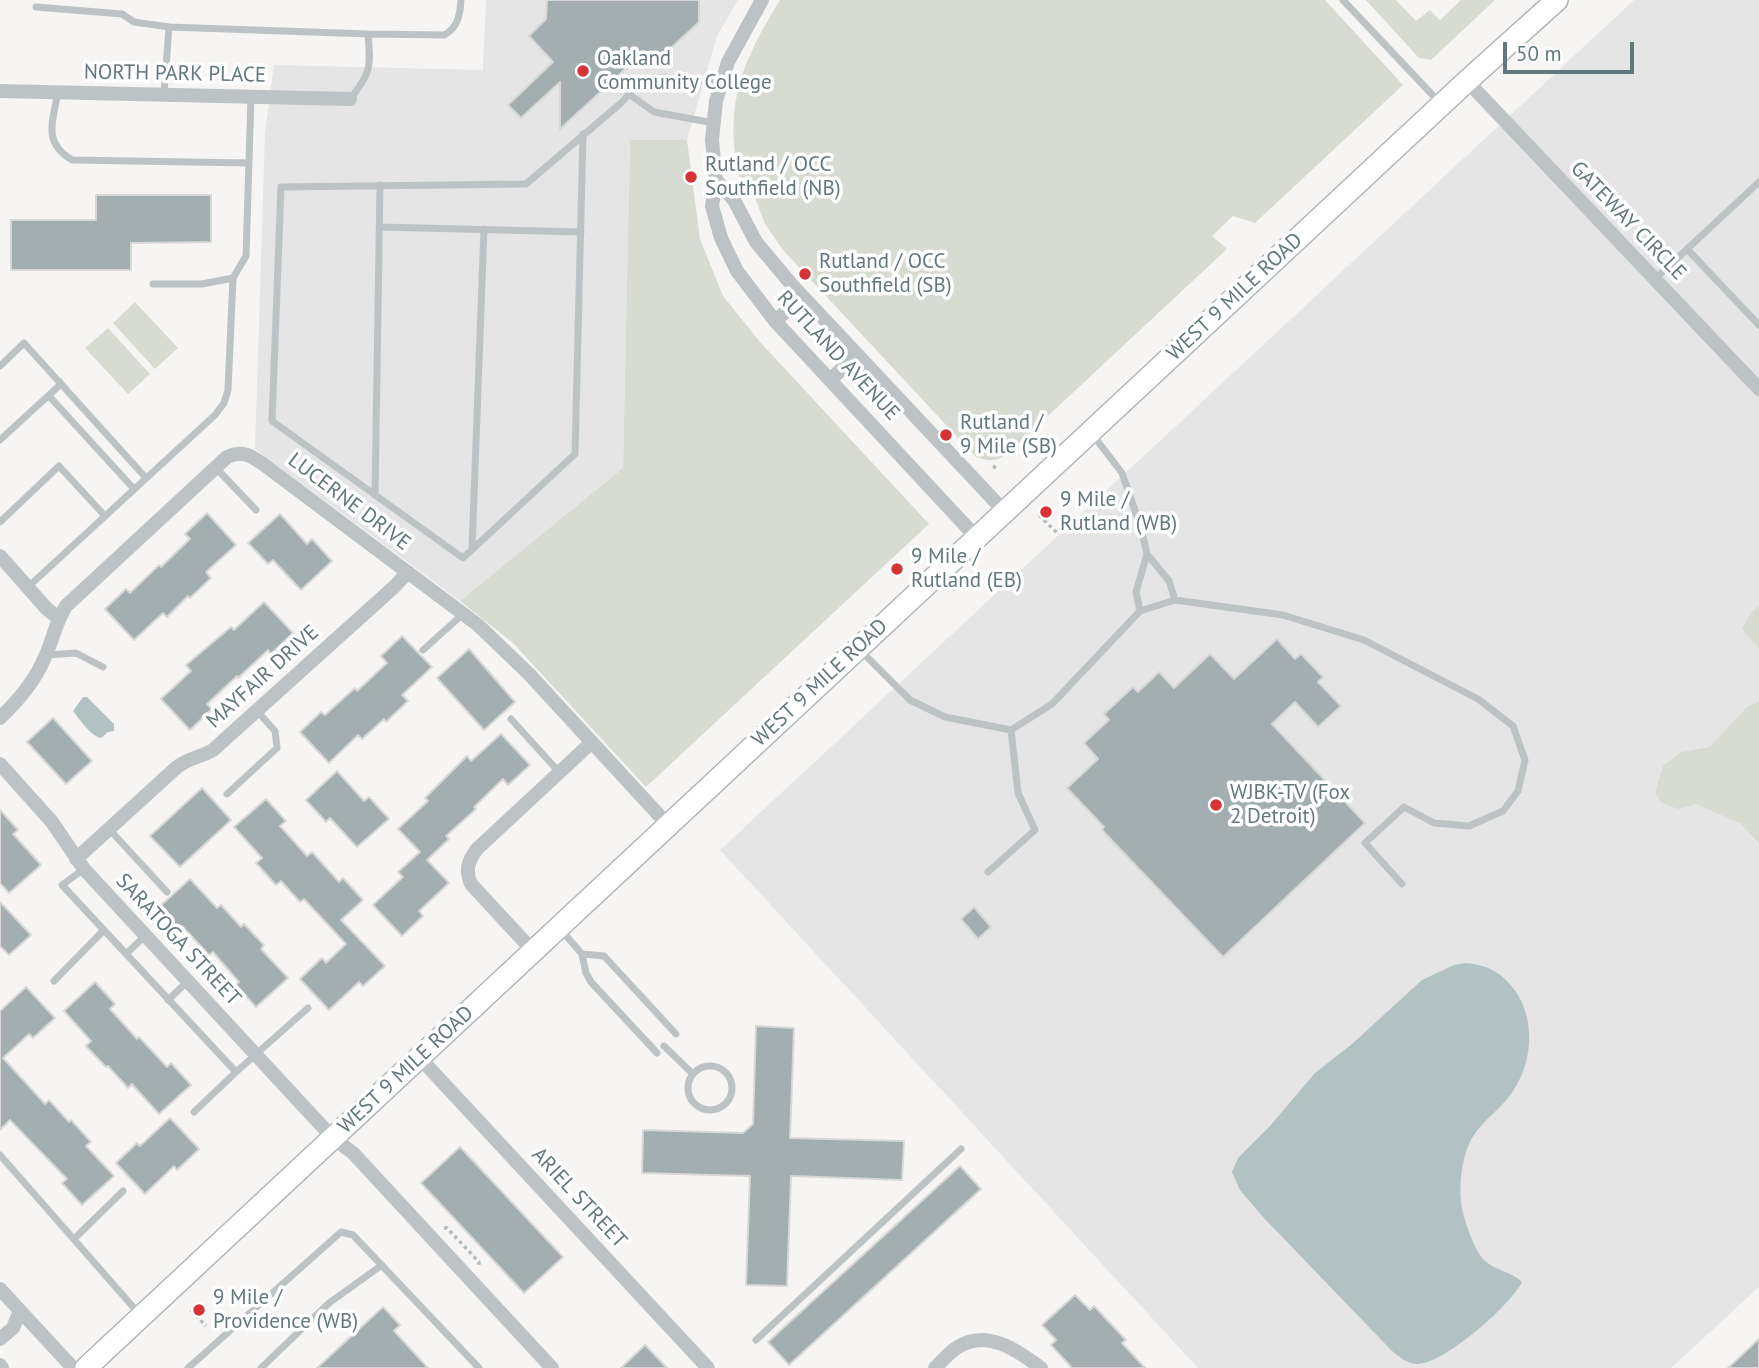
<!DOCTYPE html>
<html>
<head>
<meta charset="utf-8">
<style>
  body { margin:0 }
  #map { position:relative; width:1759px; height:1368px; overflow:hidden; background:#f6f5f3; font-family:"PT Sans",sans-serif }
  canvas { display:block }
  .scale { position:absolute; left:1503px; top:42px; width:131px; height:32px; box-sizing:border-box; border:4px solid #63787c; border-top:0; padding-left:9px; font-size:21px; line-height:24px; white-space:nowrap; color:#63787c; -webkit-text-stroke:5px #fff; paint-order:stroke }
</style>
</head>
<body>
<div id="map">
<canvas width="1759" height="1368"></canvas>
<div class="scale">50 m</div>
</div>
<script>
const ctx = document.querySelector('canvas').getContext('2d');
ctx.lineJoin = 'round';
function fillPath(path, color) { ctx.fillStyle = color; ctx.fill(path, 'evenodd'); }
function strokePath(path, color, width, dash) { ctx.strokeStyle = color; ctx.lineWidth = width; ctx.lineCap = dash ? 'butt' : 'round'; ctx.setLineDash(dash || []); ctx.stroke(path); }
function write(font, color, halo, rows, align = 'center') {
  ctx.font = font + ' "PT Sans",sans-serif'; ctx.lineWidth = 7; ctx.setLineDash([]); ctx.textBaseline = 'middle'; ctx.strokeStyle = halo; ctx.fillStyle = color; for (const [text, x, y, turn = 0] of rows) {
    ctx.save(); ctx.translate(x, y); ctx.rotate((+turn || 0) * Math.PI / 180); ctx.textAlign = isNaN(turn) ? turn : align; if (halo) ctx.strokeText(text, 0, 0); ctx.fillText(text, 0, 0); ctx.restore();
  }
}
const built = new Path2D(`
  M486 0H738L717 36 687 140 630 141 623 468 460 601 255 449 265 134 274 65 483 70Z
  M1634 0H1759V1287L1671 1368H1198L720 850Z`);
const green = new Path2D(`
  M780 0H1325L1403 85 1255 223 1233 216 1212 236 1227 249 1006 455C996 462 987 461 976 457L783 250 765 224 749 182 739 176C723 104 743 60 780 0Z
  M1366 0H1396L1416 21 1430 10 1440 20 1461 0H1495L1431 60 1419 58Z
  M630 140H687L700 239 723 296 760 342 929 524 646 787 513 643 460 601 623 468Z
  M135 302 178 348 155 369 113 323Z
  M108 328 150 374 128 394 85 348Z
  M1759 606V648L1742 629 1752 612Z
  M1759 702V843L1740 823 1696 804 1678 809 1662 803 1655 793 1663 766 1682 752 1710 747 1747 707Z`);
const water = new Path2D(`
  M83 697H87L114 724V731L108 732 101 738C91 736 80 720 73 711Z
  M1466 963C1490 965 1505 975 1518 995 1535 1024 1532 1063 1513 1091 1500 1111 1479 1122 1469 1144 1462 1159 1459 1185 1461 1202 1462 1215 1475 1253 1485 1261 1495 1270 1512 1272 1522 1282 1511 1305 1442 1366 1416 1364 1406 1363 1400 1357 1392 1351L1263 1217 1240 1190 1232 1172 1238 1158 1270 1126 1315 1073 1352 1044 1422 980 1454 965Z`);
const building = new Path2D(`
  M547 0H699V22L657 61 635 60 560 129V82L521 118 508 105 553 62 529 36 546 19Z
  M96 195H211V242L131 243V270H11V220H96Z
  M207 513 236 545 206 572 211 578 190 598 188 596 167 617 163 613 134 640 105 609 126 589 130 593 159 565 161 567 190 539 185 534Z
  M280 514 307 544 312 539 332 561 301 590 273 560 268 564 248 543Z
  M264 602 293 633 271 654 268 650 238 678 237 676 207 704 212 709 190 730 161 699 191 671 186 665 231 627 234 630Z
  M402 636 432 667 402 695 408 701 386 722 384 719 362 739 358 735 329 763 300 732 321 712 325 715 355 688 357 691 387 663 381 656Z
  M1277 639 1295 659 1301 654 1323 677 1318 682 1341 706 1318 727 1295 702 1272 724 1365 823 1223 957 1102 830 1104 827 1067 788 1098 759 1084 743 1109 720 1104 714 1133 687 1138 692 1159 672 1174 688 1210 654 1234 679Z
  M469 649 515 702 484 730 437 678Z
  M53 718 92 761 66 784 27 742Z
  M501 734 530 765 508 785 503 779 474 807 476 809 446 836 449 839 427 860 449 883 419 911 423 916 402 936 373 905 403 877 398 872 420 852 398 829 428 801 425 798 467 756 471 761Z
  M337 771 364 801 369 797 389 819 357 847 330 818 326 822 306 800Z
  M202 788 231 820 180 867 150 836Z
  M266 799 286 821 280 826 307 856 312 852 339 882 343 878 363 900 341 920 385 966 363 986 359 982 329 1010 300 979 322 958 326 963 346 944 304 899 300 902 281 881 276 885 256 863 262 858 234 827Z
  M0 810 18 830 13 834 41 865 9 893 0 883Z
  M190 879 217 908 221 905 241 927 244 924 264 945 261 949 288 978 256 1007 236 985 239 982 213 952 209 955 182 926 179 930 158 908Z
  M0 902 31 935 9 955 0 946Z
  M974 907 991 927 978 939 961 919Z
  M95 982 115 1004 110 1009 137 1039 139 1037 167 1067 171 1063 191 1085 159 1114 132 1084 128 1088 108 1066 106 1067 86 1046 91 1041 64 1011Z
  M26 987 55 1018 33 1038 29 1034 3 1058 45 1104 49 1100 69 1122 71 1120 91 1142 86 1146 114 1176 82 1205 62 1183 67 1179 10 1120 0 1130V1011Z
  M756 1026 794 1028 790 1138 904 1141 902 1180 791 1176 787 1286 746 1285 750 1176 642 1173 643 1130 743 1133 753 1124Z
  M170 1118 199 1149 177 1170 174 1166 145 1194 116 1163 137 1143 140 1146Z
  M460 1147 563 1257 524 1293 421 1183Z
  M960 1166 981 1189 789 1365 768 1342Z
  M1075 1295 1090 1310 1094 1306 1126 1340 1122 1343 1145 1368H1072L1051 1345 1056 1340 1042 1325Z
  M383 1307 400 1325 394 1331 428 1368H317Z
  M1759 1339V1368H1728Z
  M645 1345 667 1368H621Z`);
const path = new Path2D(`
  M993 466 996 468
  M1039 515 1057 533
  M444 1228H447L479 1262V1268
  M191 1310 206 1326`);
const service = new Path2D(`
  M1343 0 1441 104
  M36 7 122 14 134 22 169 27 164 93
  M169 27 368 34
  M58 92C53 121 42 142 72 160L249 163
  M629 94 654 112 714 123
  M350 99C371 73 371 67 368 34L444 35C458 28 460 15 461 0
  M583 134 575 454 463 558 272 421 281 187 526 184 621 103 640 82 663 77 720 83
  M380 227 581 232
  M1687 249 1759 325
  M1655 279 1759 182
  M153 284H202L233 278
  M0 366 24 343 146 478
  M49 396 134 489
  M1093 435 1122 473 1141 528 1147 554 1169 581 1175 600
  M0 440 61 384 59 381
  M216 468 256 510
  M375 495 380 185
  M0 522 59 466 105 516
  M472 549 484 229
  M28 587 215 415 224 403 228 390 233 278 246 256 251 97
  M1140 611 1136 592 1147 554
  M423 650 463 614
  M861 651 910 700 945 717 1011 730 1052 704 1140 611 1175 600 1283 615 1364 640 1478 699 1513 726 1525 760 1518 791 1503 811 1469 826 1434 823 1404 807 1365 843 1402 884
  M47 655 76 653 103 667
  M511 719 559 772
  M227 794 277 748 275 731 257 711
  M109 829 167 892
  M84 869 62 885 236 1072 308 1008
  M988 872 1035 830 1018 793 1011 730
  M561 930 582 954 586 973 591 982 657 1053
  M126 954 146 935
  M582 954 604 956 676 1034
  M54 981 104 930
  M168 1000 188 981
  M664 1046 693 1074
  M688 1088a22 22 0 1 1 44 0a22 22 0 1 1-44 0Z
  M194 1112 236 1072
  M0 1155 141 1316
  M74 1239 123 1191
  M756 1340 961 1149
  M188 1368 341 1232 353 1235 479 1368
  M261 1368 329 1303 382 1265`);
const minor = new Path2D(`
  M762 0 728 62 716 101 712 140 716 180 712 206 721 238 737 271 775 321 977 538
  M1467 81 1759 389
  M0 91 350 99
  M716 180 734 200 756 242 792 285 1005 512
  M775 321 803 297
  M830 380 857 355
  M0 556 46 608 58 618
  M0 718C19 700 35 681 45 657 53 639 56 622 66 606L227 457C242 450 250 455 263 464L478 625 529 674 668 825
  M0 764 52 822 84 869 307 1110 333 1138 353 1153 552 1368
  M76 859 177 767C189 758 201 757 213 750L394 587 408 572
  M533 951 471 884C465 870 468 861 477 849L592 742
  M419 1057 708 1368
  M0 1289 73 1368
  M0 1339 13 1328 20 1311
  M0 1365 2 1368
  M935 1368C941 1362 948 1354 955 1349 985 1327 1017 1350 1041 1368`);
const secondary = new Path2D(`
  M86 1368 1467 81 1557 0`);
const markers = [
  [583,71,7,"#d63336"],
  [691,177,7,"#d63336"],
  [805,274,7,"#d63336"],
  [946,435,7,"#d63336"],
  [1046,512,7,"#d63336"],
  [897,569,7,"#d63336"],
  [1216,805,7,"#d63336"],
  [199,1310,7,"#d63336"]
];
const poiNames = [
  ["Oakland",597,59],
  ["Community College",597,83],
  ["Rutland / OCC",705,165],
  ["Southfield (NB)",705,189],
  ["Rutland / OCC",819,262],
  ["Southfield (SB)",819,286],
  ["Rutland /",960,423],
  ["9 Mile (SB)",960,447],
  ["9 Mile /",1060,500],
  ["Rutland (WB)",1060,524],
  ["9 Mile /",911,557],
  ["Rutland (EB)",911,581],
  ["WJBK-TV (Fox",1230,793],
  ["2 Detroit)",1230,817],
  ["9 Mile /",213,1298],
  ["Providence (WB)",213,1322]
];
const streetNames = [
  ["NORTH PARK PLACE",175,74,1],
  ["GATEWAY CIRCLE",1628,221,46],
  ["WEST 9 MILE ROAD",1235,297,-43],
  ["RUTLAND AVENUE",838,356,47],
  ["LUCERNE DRIVE",349,502,37],
  ["MAYFAIR DRIVE",263,677,-42],
  ["WEST 9 MILE ROAD",820,683,-43],
  ["SARATOGA STREET",178,940,47],
  ["WEST 9 MILE ROAD",406,1070,-43],
  ["ARIEL STREET",579,1198,47]
];
fillPath(built, '#e4e5e4');
fillPath(green, '#d7dbd2');
fillPath(water, '#b2c2c3');
fillPath(building, '#a2aeb0');
strokePath(building, '#d7d7d5', 2);
strokePath(secondary, '#afb7b9', 24);
strokePath(path, '#b7bbbc', 3.5, [3.5, 3.5]);
strokePath(service, '#bdc3c4', 7);
strokePath(minor, '#bdc3c4', 14);
strokePath(secondary, '#fff', 21);
for (const [x, y, r, color] of markers) { const dot = new Path2D(); dot.arc(x, y, r, 0, 2 * Math.PI); ctx.fillStyle = color; ctx.fill(dot); strokePath(dot, '#fff', 2.5); }
write('21px', '#63787c', '#fff', poiNames, 'left');
write('21px', '#63787c', '#fff', streetNames);
</script>
</body>
</html>
